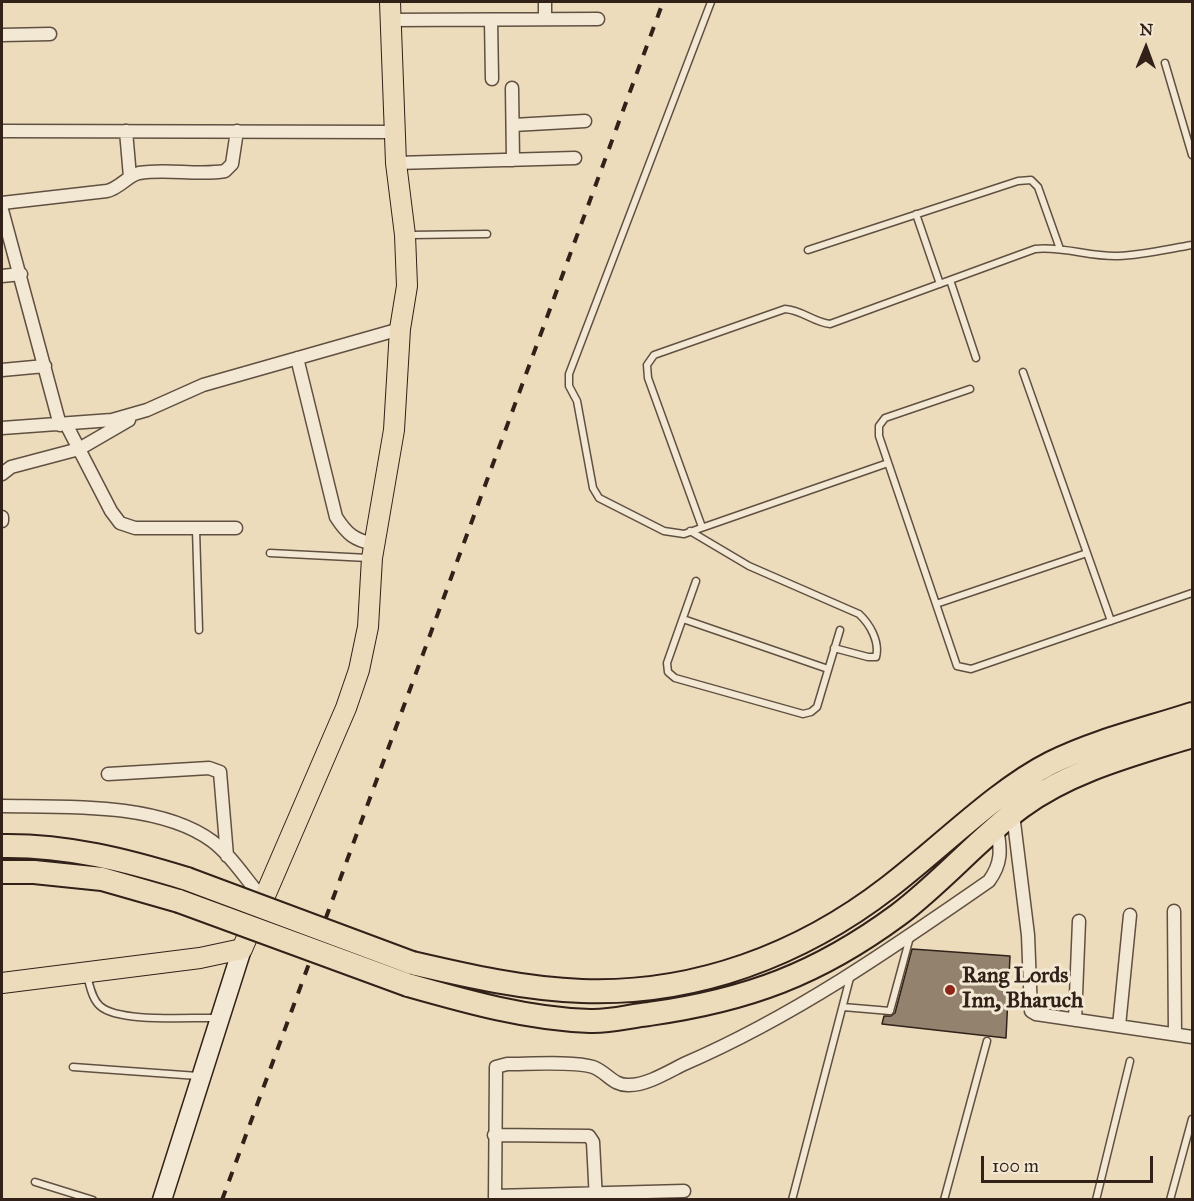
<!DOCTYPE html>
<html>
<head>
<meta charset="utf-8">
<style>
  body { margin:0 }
  #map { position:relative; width:1194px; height:1201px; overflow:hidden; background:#eddcbb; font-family:"IM FELL Great Primer",serif }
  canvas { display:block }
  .frame { position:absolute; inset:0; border:3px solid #312119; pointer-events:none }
  .north { position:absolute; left:1116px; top:18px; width:60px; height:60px; -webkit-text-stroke:4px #f3e8d3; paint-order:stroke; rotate:1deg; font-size:16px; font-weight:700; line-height:24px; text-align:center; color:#312119 }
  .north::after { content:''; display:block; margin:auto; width:21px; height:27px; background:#312119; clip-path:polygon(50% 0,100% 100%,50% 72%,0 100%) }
  .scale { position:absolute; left:981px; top:1156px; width:172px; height:27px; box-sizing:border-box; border:3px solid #312119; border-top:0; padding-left:8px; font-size:18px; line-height:21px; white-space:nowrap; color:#312119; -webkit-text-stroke:4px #f3e8d3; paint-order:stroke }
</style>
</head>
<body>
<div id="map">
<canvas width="1194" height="1201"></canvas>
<div class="frame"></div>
<div class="north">N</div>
<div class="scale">100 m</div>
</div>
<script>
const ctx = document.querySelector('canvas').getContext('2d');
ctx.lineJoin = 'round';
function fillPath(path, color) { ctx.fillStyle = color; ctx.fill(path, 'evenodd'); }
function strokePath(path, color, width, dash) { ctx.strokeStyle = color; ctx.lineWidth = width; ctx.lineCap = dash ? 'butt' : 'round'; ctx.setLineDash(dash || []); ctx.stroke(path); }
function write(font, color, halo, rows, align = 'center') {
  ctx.font = font + ' "IM FELL Great Primer",serif'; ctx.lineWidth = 6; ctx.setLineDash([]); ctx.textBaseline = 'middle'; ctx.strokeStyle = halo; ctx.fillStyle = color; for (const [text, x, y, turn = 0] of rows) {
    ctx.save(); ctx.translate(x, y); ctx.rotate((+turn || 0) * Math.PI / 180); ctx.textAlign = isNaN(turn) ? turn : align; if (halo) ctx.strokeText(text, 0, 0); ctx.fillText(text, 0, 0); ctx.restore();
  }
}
const building = new Path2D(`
  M912 949 1010 956 1006 1038 882 1024 884 1016H891L895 1013Z`);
const lane = new Path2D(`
  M711 2 569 374V386L577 401 593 488 599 498 664 531 684 534 888 463
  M1165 63 1192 155
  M916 214 940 284
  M409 235 487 234
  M808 250 1018 181 1031 180 1038 187 1060 249
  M950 280 976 358
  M1023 372 1111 621
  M970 389 885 418 879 426V436L957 666 971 669 1192 593
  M702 527 648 378 647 365 654 355 785 309C802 310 813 322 830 324L1035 249C1063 246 1090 257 1118 256 1143 255 1168 249 1192 245
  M196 529 199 630
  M690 531 749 566 859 614C870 624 880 642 876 657H868L834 648
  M270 553 368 558
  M696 581 667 663 668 672 675 678 803 714 811 712 817 707 840 630
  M936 604 1087 553
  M683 619 828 669
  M87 976C90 986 92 999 100 1006 119 1023 190 1017 217 1018
  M843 1007 890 1011 910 937
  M73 1067 198 1076
  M35 1182 93 1200
  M792 1200 851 974
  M944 1200 987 1041
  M1096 1200 1130 1061
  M1170 1200 1192 1119`);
const street = new Path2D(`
  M545 2V19
  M388 20 598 19
  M491 20 492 79
  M2 35 50 34
  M512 88 513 160
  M513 125 585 121
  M2 131 395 132
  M126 131 130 177
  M396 163 575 158
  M2 203 107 191C120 188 127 176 139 173 168 168 197 176 225 171L232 164 237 131
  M2 210 60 425
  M2 276 21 274
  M297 358 336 517C347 534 354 540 374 544
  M2 370 45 366
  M66 424 111 511 120 523 135 528H236
  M2 428 112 420 147 410 203 385 400 329
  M2 474 11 467 79 449 129 420
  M2 517V521
  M108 774 209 768 220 772 227 856
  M2 806C64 807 159 802 212 841 232 856 247 881 264 900
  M1013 814 1028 935 1031 1011 1036 1014 1192 1037
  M1174 911 1175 1034
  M1075 1020 1079 921
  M1119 1026 1130 915
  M494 1135 589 1136 593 1142 596 1200
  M495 1196 684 1191
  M495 1200 496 1067 507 1064C529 1064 575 1061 593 1067 607 1072 613 1086 629 1085 647 1085 668 1072 684 1064 793 1017 891 949 989 881 1002 863 1001 850 997 828`);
const secondary = new Path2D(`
  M162 1200 242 949`);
const primary = new Path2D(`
  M2 983 200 958 242 949 346 708 359 670 368 627 372 558 394 430 400 329 407 286 405 235 396 163 390 2`);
const highway = new Path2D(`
  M2 846C66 845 126 860 187 879
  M2 872H34L102 879 179 901
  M412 963C468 976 525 989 582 991 695 995 801 955 889 887 939 849 997 790 1051 763 1095 741 1146 729 1192 714
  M408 985C468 1002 528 1019 590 1021 609 1022 630 1016 649 1014 748 1000 818 974 898 915 942 882 978 839 1021 807 1071 770 1135 754 1192 736`);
const rail = new Path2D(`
  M222 1200 663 2`);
const highwayBridge = new Path2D(`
  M187 879 412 963
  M179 901 408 985`);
const markers = [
  [950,990,6,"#8f2418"]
];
const poiNames = [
  ["Rang Lords",962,977],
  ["Inn, Bharuch",962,1002]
];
fillPath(building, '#93826d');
strokePath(building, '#312119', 1.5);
strokePath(lane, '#605042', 9);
strokePath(street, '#605042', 15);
strokePath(secondary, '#312119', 21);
strokePath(primary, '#312119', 22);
strokePath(highway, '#312119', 26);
strokePath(lane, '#f3e8d3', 6);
strokePath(street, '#f3e8d3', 12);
strokePath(secondary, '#f3e8d3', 18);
strokePath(primary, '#eddcbb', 20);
strokePath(highway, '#eddcbb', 22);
strokePath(rail, '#312119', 4, [10, 10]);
strokePath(highwayBridge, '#312119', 26, []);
strokePath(highwayBridge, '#eddcbb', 22);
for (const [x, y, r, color] of markers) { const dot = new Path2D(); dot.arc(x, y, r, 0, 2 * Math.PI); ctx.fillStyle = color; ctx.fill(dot); strokePath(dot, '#f3e8d3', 2); }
write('bold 22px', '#312119', '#f3e8d3', poiNames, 'left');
</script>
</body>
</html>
